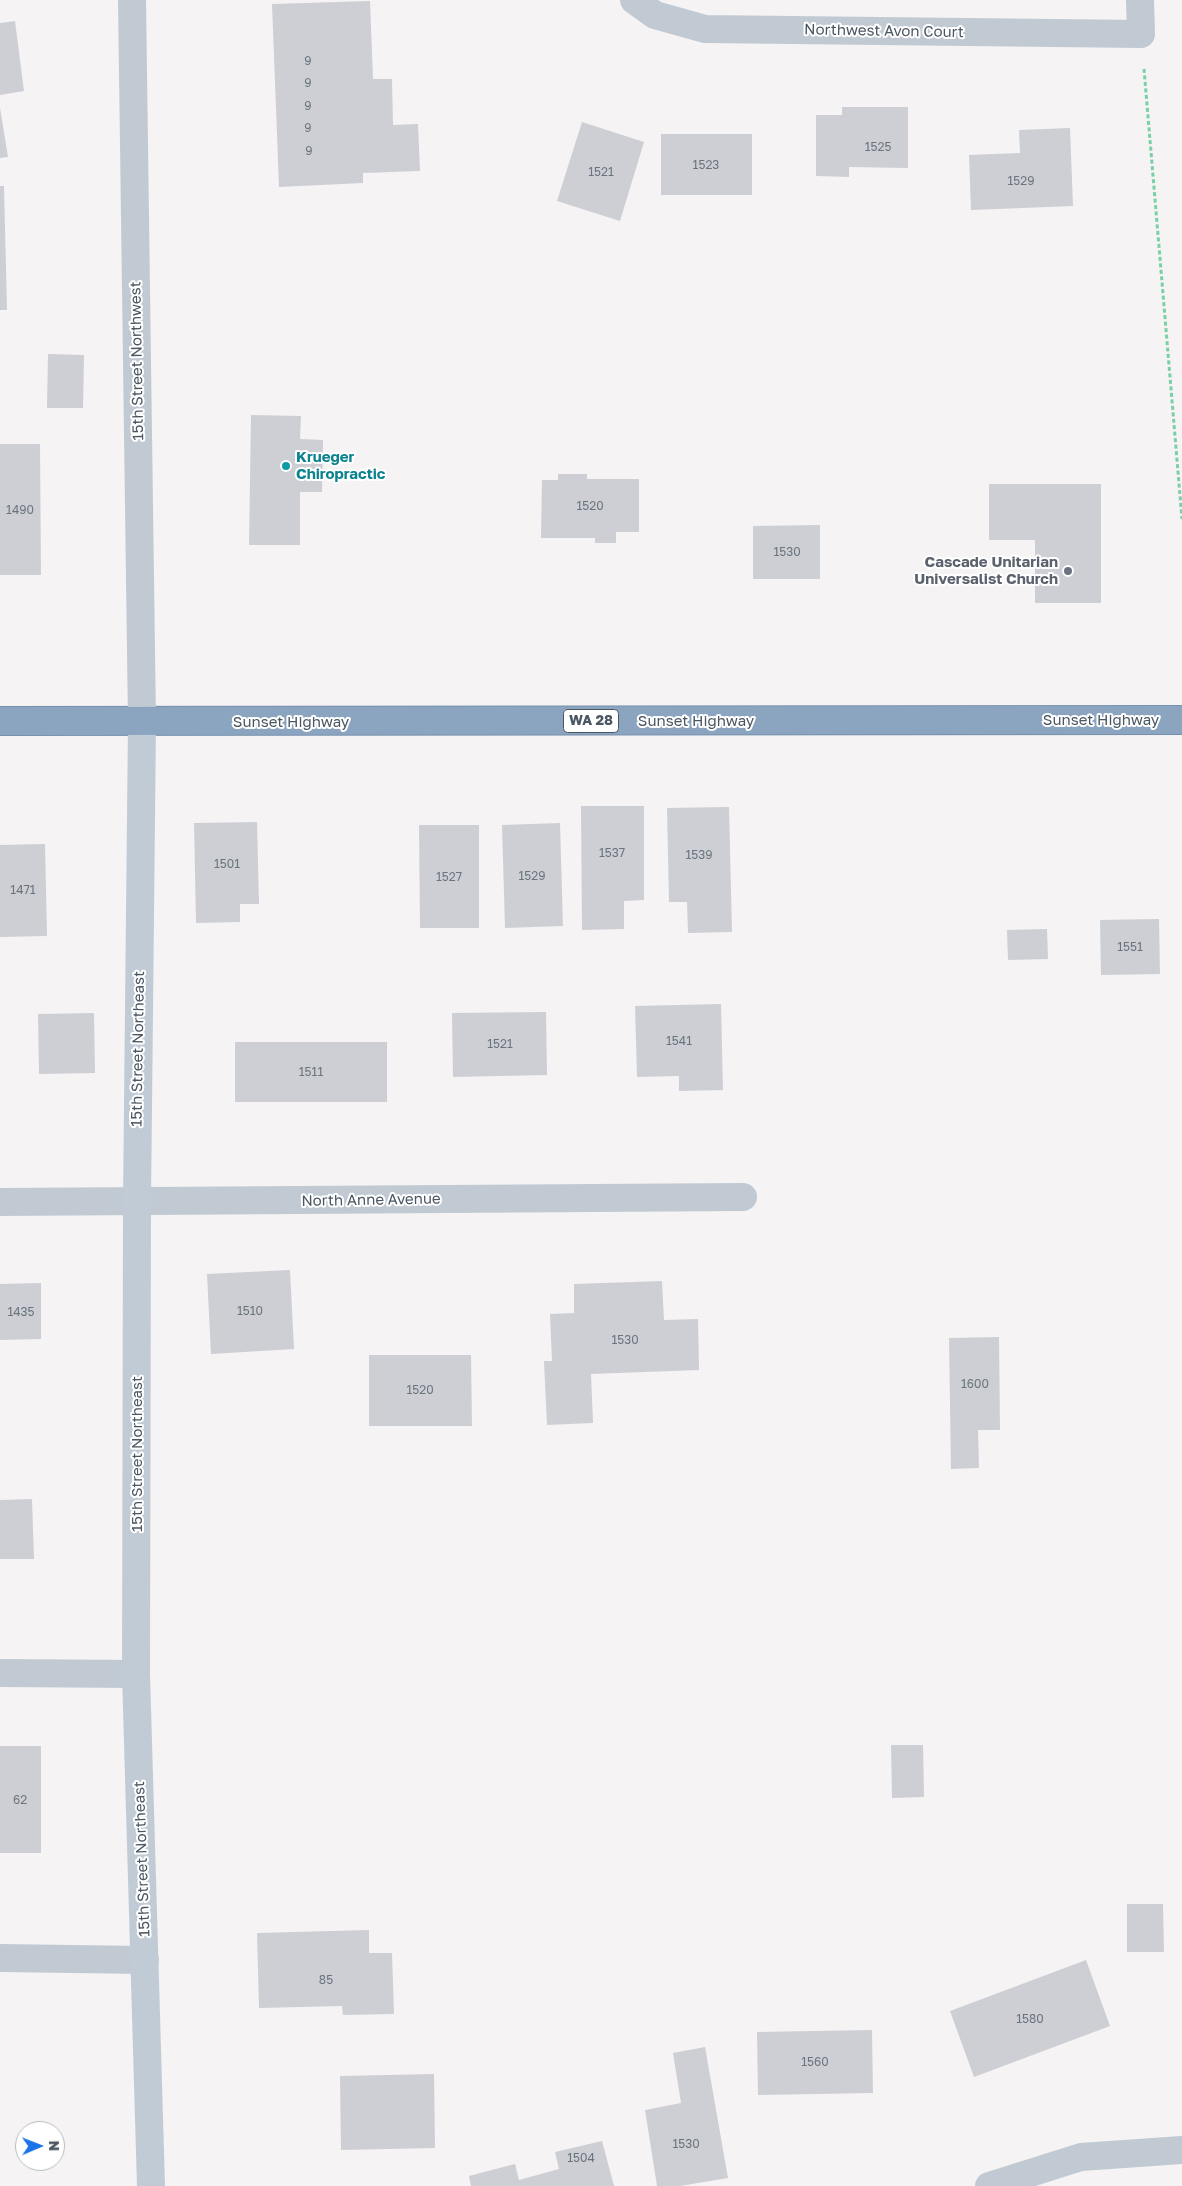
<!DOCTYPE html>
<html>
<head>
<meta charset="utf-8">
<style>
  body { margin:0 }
  #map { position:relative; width:1182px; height:2186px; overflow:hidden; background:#f5f3f3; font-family:"Golos Text",sans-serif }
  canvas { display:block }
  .north { position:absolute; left:15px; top:2121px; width:50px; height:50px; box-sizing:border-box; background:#fff; border:1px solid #b7bbc0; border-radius:50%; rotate:89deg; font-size:14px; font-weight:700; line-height:20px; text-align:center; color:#4a5661 }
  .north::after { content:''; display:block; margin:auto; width:18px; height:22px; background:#1a73e8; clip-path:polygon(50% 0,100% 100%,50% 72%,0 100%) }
</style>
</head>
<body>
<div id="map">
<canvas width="1182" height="2186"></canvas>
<div class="north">N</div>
</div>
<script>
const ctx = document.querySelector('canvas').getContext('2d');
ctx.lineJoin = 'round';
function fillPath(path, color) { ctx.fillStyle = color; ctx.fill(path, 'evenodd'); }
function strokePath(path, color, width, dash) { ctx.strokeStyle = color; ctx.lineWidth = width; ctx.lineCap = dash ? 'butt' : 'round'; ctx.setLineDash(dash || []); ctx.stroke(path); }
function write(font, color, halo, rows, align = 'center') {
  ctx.font = font + ' "Golos Text",sans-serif'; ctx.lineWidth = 4; ctx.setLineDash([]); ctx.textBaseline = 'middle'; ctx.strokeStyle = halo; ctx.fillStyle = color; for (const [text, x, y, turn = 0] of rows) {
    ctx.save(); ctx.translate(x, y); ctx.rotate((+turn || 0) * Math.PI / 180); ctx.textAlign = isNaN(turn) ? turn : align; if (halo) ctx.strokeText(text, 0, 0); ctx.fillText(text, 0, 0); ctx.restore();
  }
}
const building = new Path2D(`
  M370 1 373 79H392L393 125 418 124 420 171 363 173V183L279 187 272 4Z
  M15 21 24 91 0 95V23Z
  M842 107H908V168L849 167V177L816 176V115H842Z
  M0 108 8 157 0 158Z
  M582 122 644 142 620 221 557 201Z
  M1070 128 1073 206 971 210 969 155 1020 153 1019 130Z
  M661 134H752V195H661Z
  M0 186H4L7 310H0Z
  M48 354 84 355 83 408H47Z
  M251 415 301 416 300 439 323 440 322 492H300V545H249Z
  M0 444H40L41 575H0Z
  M558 474H587V479H639V532H616V543H595V538H541L542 480H558Z
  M989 484H1101V603H1035V540H989Z
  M820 525V579H753V526Z
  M581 806H644V900L624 901V929L582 930Z
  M729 807 732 932 688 933 687 902H669L667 808Z
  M257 822 259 904H240V922L196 923 194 823Z
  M560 823 563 926 505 928 502 825Z
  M419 825H479V928H420Z
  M45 844 47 936 0 937V845Z
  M1159 919 1160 974 1101 975 1100 920Z
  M1047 929 1048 959 1008 960 1007 930Z
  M721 1004 723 1090 679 1091V1076L637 1077 635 1006Z
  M546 1012 547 1075 453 1077 452 1013Z
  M94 1013 95 1073 39 1074 38 1014Z
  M235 1042H387V1102H235Z
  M290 1270 294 1349 211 1354 207 1274Z
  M662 1281 664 1320 698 1319 699 1370 591 1374 593 1423 547 1425 544 1361H552L550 1314 574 1313V1284Z
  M41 1283V1339L0 1340V1284Z
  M999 1337 1000 1430H978L979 1468 951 1469 949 1338Z
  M369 1355H471L472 1426H369Z
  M32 1499 34 1559H0V1500Z
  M891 1745H923L924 1797 892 1798Z
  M0 1746H41V1853H0Z
  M1127 1904H1163L1164 1952H1127Z
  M369 1930V1953H392L394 2014 343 2015 342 2006 259 2008 257 1933Z
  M1086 1960 1110 2026 974 2077 950 2011Z
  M872 2030 873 2093 758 2095 757 2032Z
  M705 2047 728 2178 680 2186H657L645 2110 681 2103 673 2053Z
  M434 2074 435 2148 341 2150 340 2076Z
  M602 2141 614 2186H471L469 2176 515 2164 519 2180 559 2169 555 2152Z`);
const path = new Path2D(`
  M1144 69 1182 519`);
const street = new Path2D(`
  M132 0 142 722
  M634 0 655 15 705 29 1141 34 1140 0
  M0 1202 743 1197
  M0 1673 136 1674
  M0 1958 145 1960
  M989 2186 1081 2157 1182 2150`);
const secondary = new Path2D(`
  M142 722 137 1202 136 1674 151 2186`);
const highway = new Path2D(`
  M0 721 1182 720`);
const markers = [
  [286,466,5,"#0f9aa8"],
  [1068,571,5,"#6b7280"]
];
const numberNames = [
  ["9",308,61],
  ["9",308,83],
  ["9",308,106],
  ["9",308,128],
  ["1525",878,147],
  ["9",309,151],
  ["1523",706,165],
  ["1521",601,172],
  ["1529",1021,181],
  ["1520",590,506],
  ["1490",20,510],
  ["1530",787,552],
  ["1537",612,853],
  ["1539",699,855],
  ["1501",227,864],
  ["1529",532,876],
  ["1527",449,877],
  ["1471",23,890],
  ["1551",1130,947],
  ["1541",679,1041],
  ["1521",500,1044],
  ["1511",311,1072],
  ["1510",250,1311],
  ["1435",21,1312],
  ["1530",625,1340],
  ["1600",975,1384],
  ["1520",420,1390],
  ["62",20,1800],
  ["85",326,1980],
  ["1580",1030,2019],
  ["1560",815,2062],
  ["1530",686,2144],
  ["1504",581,2158]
];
const shields = [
  [591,721,55]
];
const shieldNames = [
  ["WA 28",591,721]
];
const streetNames = [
  ["Northwest Avon Court",884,31,1],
  ["15th Street Northwest",137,361,-91],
  ["Sunset Highway",1101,720],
  ["Sunset Highway",696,721],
  ["Sunset Highway",291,722],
  ["15th Street Northeast",138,1049,-89],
  ["North Anne Avenue",371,1200,-1],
  ["15th Street Northeast",137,1454,-90],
  ["15th Street Northeast",142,1859,-92]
];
const cultureNames = [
  ["Krueger",296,457],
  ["Chiropractic",296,474]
];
const worshipNames = [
  ["Cascade Unitarian",1058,562],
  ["Universalist Church",1058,579]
];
fillPath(building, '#cdcfd5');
strokePath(highway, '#7690ad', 30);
strokePath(path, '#7ad0a6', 3, [4, 2.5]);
strokePath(street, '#c1cad2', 28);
strokePath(secondary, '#c1cbd6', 28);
strokePath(highway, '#8ba5c1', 28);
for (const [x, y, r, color] of markers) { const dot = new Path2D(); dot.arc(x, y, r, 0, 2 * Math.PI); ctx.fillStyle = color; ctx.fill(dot); strokePath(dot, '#fff', 2); }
write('12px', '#6b747e', null, numberNames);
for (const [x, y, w] of shields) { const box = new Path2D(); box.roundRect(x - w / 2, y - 11.5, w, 23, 4); ctx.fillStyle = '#fff'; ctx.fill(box); strokePath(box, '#4a5661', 1); }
write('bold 14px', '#4a5661', null, shieldNames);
write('15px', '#4a5661', '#fff', streetNames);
write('bold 15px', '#0d838f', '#fff', cultureNames, 'left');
write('bold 15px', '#5b616d', '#fff', worshipNames, 'right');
</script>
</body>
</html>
